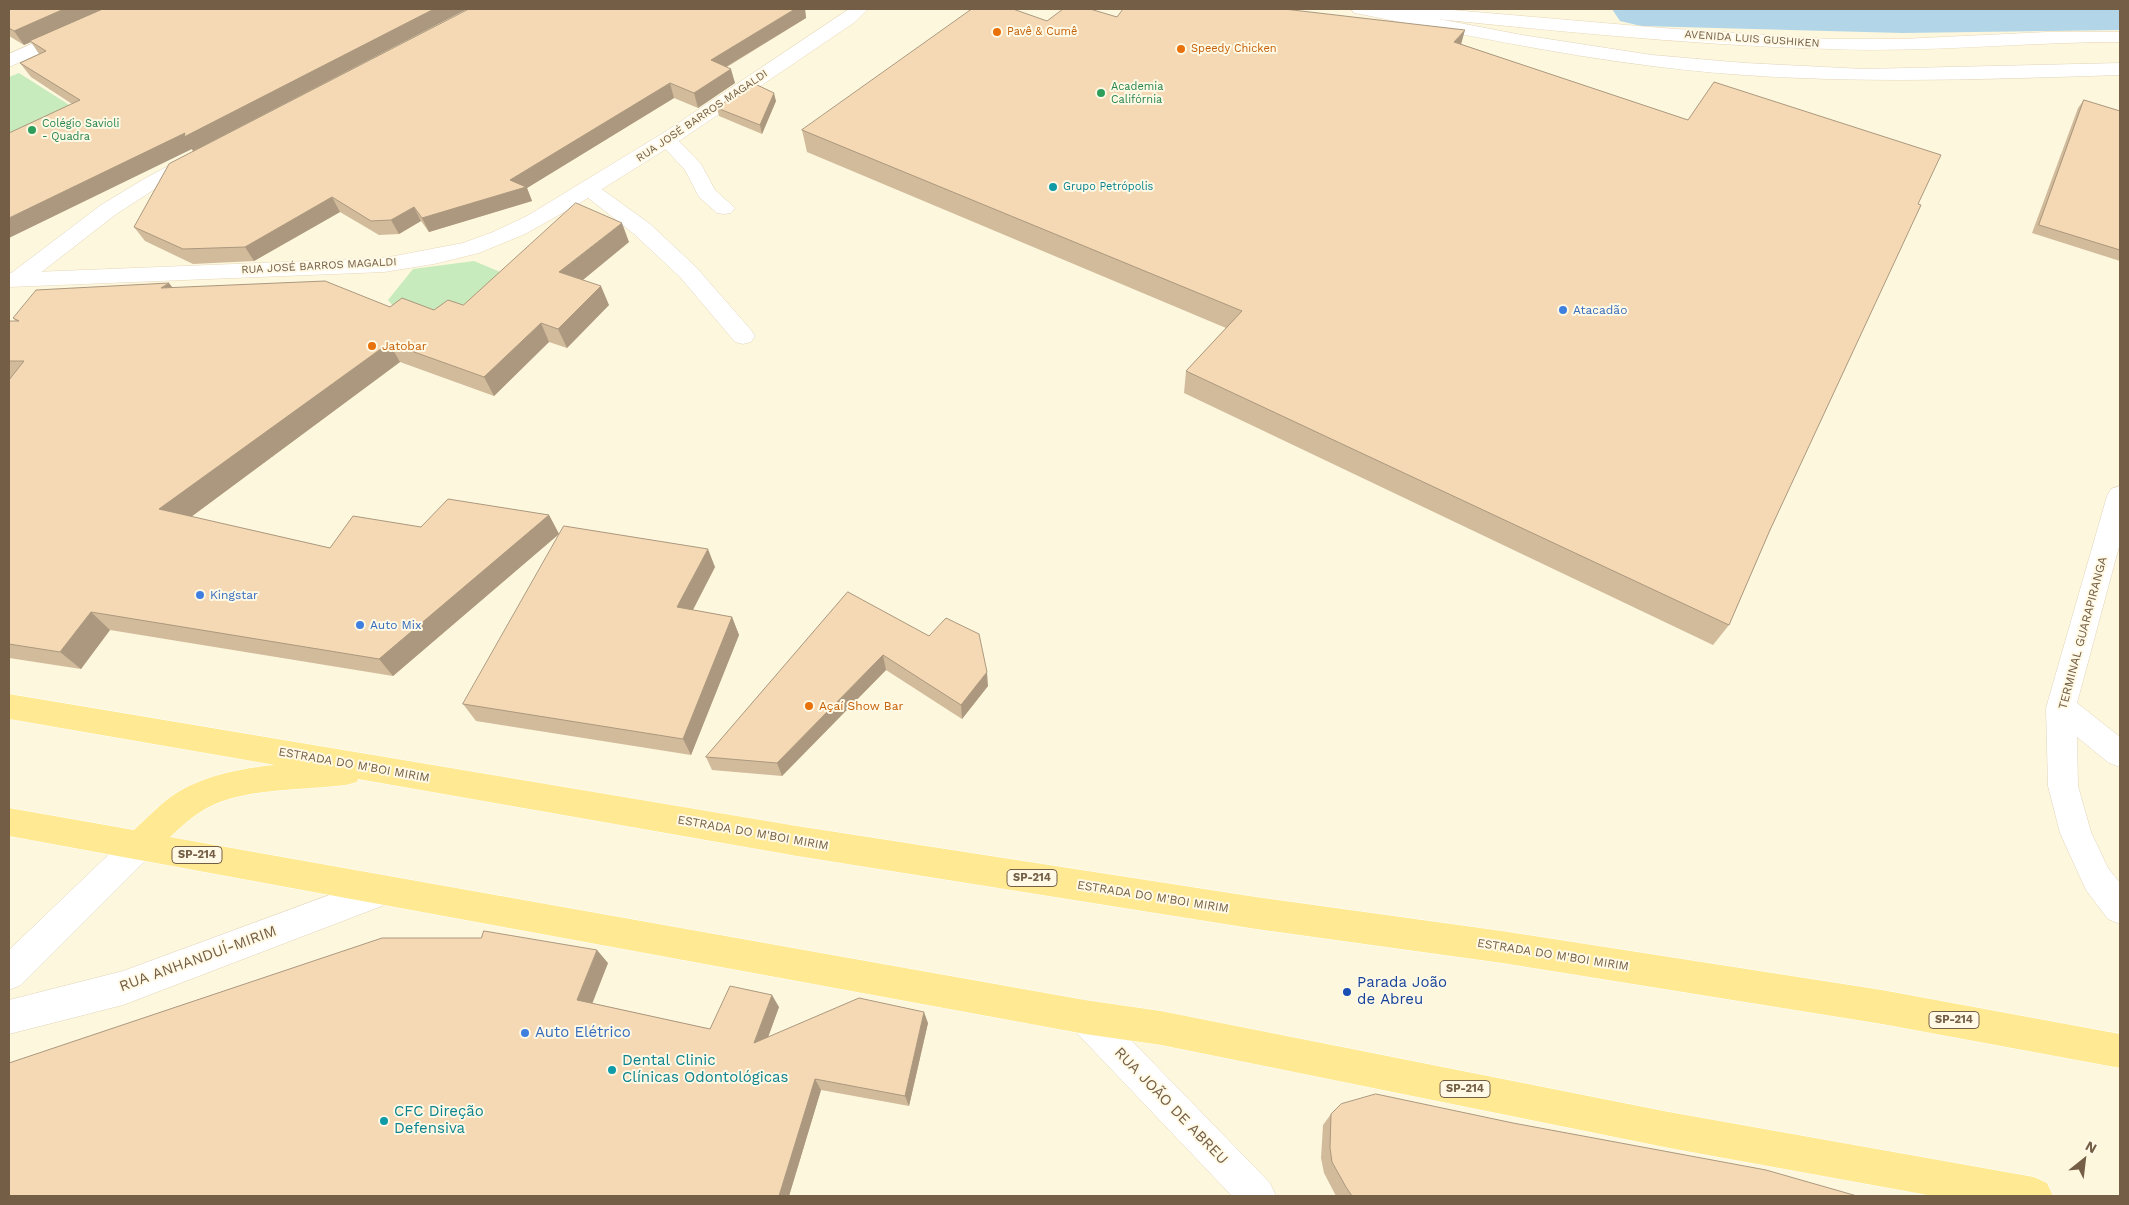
<!DOCTYPE html>
<html>
<head>
<meta charset="utf-8">
<style>
  body { margin:0 }
  #map { position:relative; width:2129px; height:1205px; overflow:hidden; background:#fdf7de; font-family:"Work Sans",sans-serif }
  canvas { display:block }
  .frame { position:absolute; inset:0; border:10px solid #745e45; pointer-events:none }
  .north { position:absolute; left:2059px; top:1135px; width:50px; height:50px; -webkit-text-stroke:4px #fff9e5; paint-order:stroke; rotate:29deg; font-size:14px; font-weight:700; line-height:20px; text-align:center; color:#745e45 }
  .north::after { content:''; display:block; margin:auto; width:18px; height:22px; background:#745e45; clip-path:polygon(50% 0,100% 100%,50% 72%,0 100%) }
</style>
</head>
<body>
<div id="map">
<canvas width="2129" height="1205"></canvas>
<div class="frame"></div>
<div class="north">N</div>
</div>
<script>
const ctx = document.querySelector('canvas').getContext('2d');
ctx.lineJoin = 'round';
function fillPath(path, color) { ctx.fillStyle = color; ctx.fill(path, 'evenodd'); }
function strokePath(path, color, width, dash) { ctx.strokeStyle = color; ctx.lineWidth = width; ctx.lineCap = dash ? 'butt' : 'round'; ctx.setLineDash(dash || []); ctx.stroke(path); }
function write(font, color, halo, rows, align = 'center') {
  ctx.font = font + ' "Work Sans",sans-serif'; ctx.lineWidth = 4; ctx.setLineDash([]); ctx.textBaseline = 'middle'; ctx.strokeStyle = halo; ctx.fillStyle = color; for (const [text, x, y, turn = 0] of rows) {
    ctx.save(); ctx.translate(x, y); ctx.rotate((+turn || 0) * Math.PI / 180); ctx.textAlign = isNaN(turn) ? turn : align; if (halo) ctx.strokeText(text, 0, 0); ctx.fillText(text, 0, 0); ctx.restore();
  }
}
const green = new Path2D(`
  M19 73 71 106 9 153V77Z
  M474 261 517 279 477 316 400 314 388 300 413 269Z`);
const river = new Path2D(`
  M1612 9H2120V30L1902 33 1641 26 1620 21Z`);
const service = new Path2D(`
  M1351 9H1387L1522 35 1652 55 1745 63 1864 69 2120 63V75C1965 80 1806 86 1652 66 1554 54 1457 33 1360 14L1354 13Z
  M667 134 674 136 701 164 715 190 735 208 731 213 724 214 717 213 699 197 685 170 657 140 660 136Z
  M589 183 596 185 650 224 696 267 751 330 755 336 751 342 743 344 735 342 680 277 634 234 582 193 579 189 582 185Z
  M2120 486V543L2077 703 2120 737V767L2109 763 2077 737 2078 786 2091 832 2108 868 2120 883V924L2108 919 2086 890 2060 833 2048 786 2046 708 2107 496 2111 489Z`);
const minor = new Path2D(`
  M110 9H133L130 13 9 67V54Z
  M194 154 201 156 204 160 201 164 158 187 115 215 26 284 18 286 10 284V274L101 205 144 179 187 156Z
  M140 830 151 835 156 845 151 855 21 985 9 990V950L129 835Z
  M384 875 395 879 400 890 395 901 123 1005 9 1034V1000L123 971Z
  M1085 1000 1097 1005 1270 1183 1276 1196H1232L1073 1029 1068 1017 1073 1005Z`);
const secondary = new Path2D(`
  M849 9H868L855 22 682 139 575 206 525 234 479 253 434 264 384 272 9 287V273L384 258 463 243 493 232 527 216 668 130Z
  M1375 9H1441L1662 28 1829 39H1902L2047 32H2120V42C2023 42 1926 53 1829 49 1680 45 1532 28 1384 14L1378 13Z`);
const primary = new Path2D(`
  M9 694 797 826 1256 897 1502 931 1882 990 2120 1034V1068L1882 1024 1502 963 1256 929 797 856 358 779 357 782 346 785C307 790 249 788 213 805 197 812 184 824 170 837L1085 1000 1161 1011 1669 1112 2034 1177 2047 1183 2053 1196H1933L1669 1148 1161 1045 1085 1034 9 836V808L134 830C148 817 162 802 178 792 207 775 242 768 275 765L9 719Z`);
const wall = new Path2D(`
  M9 9H467L234 130 469 9H805L806 18 727 67 735 83 698 108 674 98 527 188 532 201 429 232 421 221 399 234 379 235 340 212 254 261 193 264 145 241 134 227 193 151 192 149 72 104 31 77 20 63 39 54 31 42 24 45 9 36Z
  M1117 17 1461 44 1918 204 1770 530 1729 625 1713 645 1184 393 1186 371 1226 328 807 152 802 130 1047 21Z
  M2084 100 2120 111V261L2032 233 2078 108Z
  M776 101 762 134 719 116 717 108Z
  M629 242 583 280 609 305 567 348 549 342 494 396 400 362 191 517 330 548 421 527 549 515 559 534 393 676 110 630 81 669 9 658V380L10 379H9V321H16L13 318 173 287 390 307 434 310 463 305Z
  M715 567 693 610 732 617 739 635 691 755 476 721 463 704Z
  M848 592 988 686 962 719 886 670 782 776 712 770 706 757Z
  M608 963 592 1003 710 1029 779 1007 768 1037 928 1023 909 1106 821 1090 789 1196H9Z
  M1331 1114 1857 1196H1336L1324 1173 1321 1158 1323 1125Z`);
const shadedWall = new Path2D(`
  M64 9H106L30 41 31 42 24 45 14 31Z
  M434 9H467L193 151 192 149 9 238V218Z
  M795 9H805L806 18 714 74 711 60Z
  M1465 30 1459 52 1454 42Z
  M731 69 735 83 698 108 694 93Z
  M670 83 674 98 527 188 532 201 429 232 422 218 510 180Z
  M774 93 776 101 762 134 760 125Z
  M332 197 340 212 254 261 245 247Z
  M414 207 421 221 399 234 391 220Z
  M622 223 629 242 568 292 559 272Z
  M169 283 184 302 161 288Z
  M601 286 609 305 567 348 558 329Z
  M541 323 549 342 494 396 484 377Z
  M389 343 400 362 176 528 159 509Z
  M549 515 559 534 393 676 379 659Z
  M708 549 715 567 685 625 677 607Z
  M91 612 110 630 81 669 60 652Z
  M732 617 739 635 691 755 683 739Z
  M883 655 886 670 782 776 777 763Z
  M987 672 988 686 962 719 961 705Z
  M597 950 608 963 589 1012 577 1000Z
  M772 995 779 1007 762 1054 754 1043Z
  M924 1012 928 1023 909 1106 905 1096Z
  M815 1079 821 1090 789 1196H779Z`);
const building = new Path2D(`
  M9 9H64L14 31 9 28Z
  M103 9H434L184 137 185 133 9 218V133L80 100 20 63 46 51 30 41Z
  M469 9H795L711 60 731 69 694 93 670 83 510 180 526 187 422 218 414 207 391 220 371 221 332 197 245 247 183 249 134 227 169 164Z
  M972 9H1013L1047 21 1063 9H1090L1117 17 1123 9H1284L1465 30 1454 42 1688 120 1714 82 1941 155 1918 204 1921 205 1770 530 1729 625 1186 371 1242 311 802 130Z
  M753 83 774 93 760 125 717 108Z
  M2084 100 2120 111V250L2039 225Z
  M576 203 622 223 559 272 601 286 558 329 541 323 484 377 389 343 159 509 330 548 353 516 421 527 448 499 549 515 379 659 91 612 60 652 9 644V380L24 361H9V321H19L13 318 36 290 169 283 161 288 325 281 390 307 402 298 434 310 448 300 463 305Z
  M564 526 708 549 677 607 732 617 683 739 463 704Z
  M848 592 929 636 946 618 979 634 987 672 961 705 883 655 777 763 706 757Z
  M484 931 597 950 577 1000 710 1029 730 986 772 995 754 1043 859 998 924 1012 905 1096 815 1079 779 1196H9V1063L382 938H481Z
  M1376 1094 1513 1123 1766 1170 1857 1196H1352L1346 1187 1332 1162 1330 1148 1331 1114 1341 1104Z`);
const markers = [
  [997,32,5,"#e8710a"],
  [1181,49,5,"#e8710a"],
  [1101,93,5,"#2e9e5b"],
  [32,130,5,"#2e9e5b"],
  [1053,187,5,"#0f9aa8"],
  [1563,310,5,"#3f7fe0"],
  [372,346,5,"#e8710a"],
  [200,595,5,"#3f7fe0"],
  [360,625,5,"#3f7fe0"],
  [809,706,5,"#e8710a"],
  [1347,992,5,"#1a4fb4"],
  [525,1033,5,"#3f7fe0"],
  [612,1070,5,"#0f9aa8"],
  [384,1121,5,"#0f9aa8"]
];
const farFoodnames = [
  ["Pavê & Cumê",1007,32],
  ["Speedy Chicken",1191,49]
];
const farStreetnames = [
  ["AVENIDA LUIS GUSHIKEN",1752,39,4],
  ["RUA JOSÉ BARROS MAGALDI",702,116,-34],
  ["RUA JOSÉ BARROS MAGALDI",319,266,-3]
];
const farLeisurenames = [
  ["Academia",1111,87],
  ["Califórnia",1111,100],
  ["Colégio Savioli",42,124],
  ["- Quadra",42,137]
];
const farCulturenames = [
  ["Grupo Petrópolis",1063,187]
];
const shields = [
  [197,855,50],
  [1032,878,50],
  [1954,1020,50],
  [1465,1089,50]
];
const shieldNames = [
  ["SP-214",197,855],
  ["SP-214",1032,878],
  ["SP-214",1954,1020],
  ["SP-214",1465,1089]
];
const shopNames = [
  ["Atacadão",1573,310],
  ["Kingstar",210,595],
  ["Auto Mix",370,625]
];
const foodNames = [
  ["Jatobar",382,346],
  ["Açaí Show Bar",819,706]
];
const streetNames = [
  ["TERMINAL GUARAPIRANGA",2083,633,-75],
  ["ESTRADA DO M'BOI MIRIM",354,765,10],
  ["ESTRADA DO M'BOI MIRIM",753,833,10],
  ["ESTRADA DO M'BOI MIRIM",1153,897,9],
  ["ESTRADA DO M'BOI MIRIM",1553,955,9]
];
const nearStreetnames = [
  ["RUA ANHANDUÍ-MIRIM",198,959,-20],
  ["RUA JOÃO DE ABREU",1171,1106,46]
];
const nearTransitnames = [
  ["Parada João",1357,983],
  ["de Abreu",1357,1000]
];
const nearShopnames = [
  ["Auto Elétrico",535,1033]
];
const nearCulturenames = [
  ["Dental Clinic",622,1061],
  ["Clínicas Odontológicas",622,1078],
  ["CFC Direção",394,1112],
  ["Defensiva",394,1129]
];
fillPath(green, '#c7ebbc');
fillPath(river, '#b2d6e7');
strokePath(service, '#e1d3ba', 1);
strokePath(minor, '#e1d3ba', 1);
strokePath(secondary, '#e7d6b7', 1);
strokePath(primary, '#fff', 1);
fillPath(service, '#fff');
fillPath(minor, '#fff');
fillPath(secondary, '#fff');
fillPath(primary, '#ffea93');
fillPath(wall, '#d2bb9b');
fillPath(shadedWall, '#ab987e');
fillPath(building, '#f4d9b4');
strokePath(building, '#ab987e', 1);
for (const [x, y, r, color] of markers) { const dot = new Path2D(); dot.arc(x, y, r, 0, 2 * Math.PI); ctx.fillStyle = color; ctx.fill(dot); strokePath(dot, '#fff9e5', 2); }
write('11px', '#c56008', '#fff9e5', farFoodnames, 'left');
write('11px', '#745e45', '#fff9e5', farStreetnames);
write('11px', '#27864d', '#fff9e5', farLeisurenames, 'left');
write('11px', '#0d838f', '#fff9e5', farCulturenames, 'left');
for (const [x, y, w] of shields) { const box = new Path2D(); box.roundRect(x - w / 2, y - 8.5, w, 17, 4); ctx.fillStyle = '#fff9e5'; ctx.fill(box); strokePath(box, '#745e45', 1); }
write('bold 11px', '#745e45', null, shieldNames);
write('12px', '#366cbe', '#fff9e5', shopNames, 'left');
write('12px', '#c56008', '#fff9e5', foodNames, 'left');
write('12px', '#745e45', '#fff9e5', streetNames);
write('15px', '#745e45', '#fff9e5', nearStreetnames);
write('15px', '#164399', '#fff9e5', nearTransitnames, 'left');
write('15px', '#366cbe', '#fff9e5', nearShopnames, 'left');
write('15px', '#0d838f', '#fff9e5', nearCulturenames, 'left');
</script>
</body>
</html>
